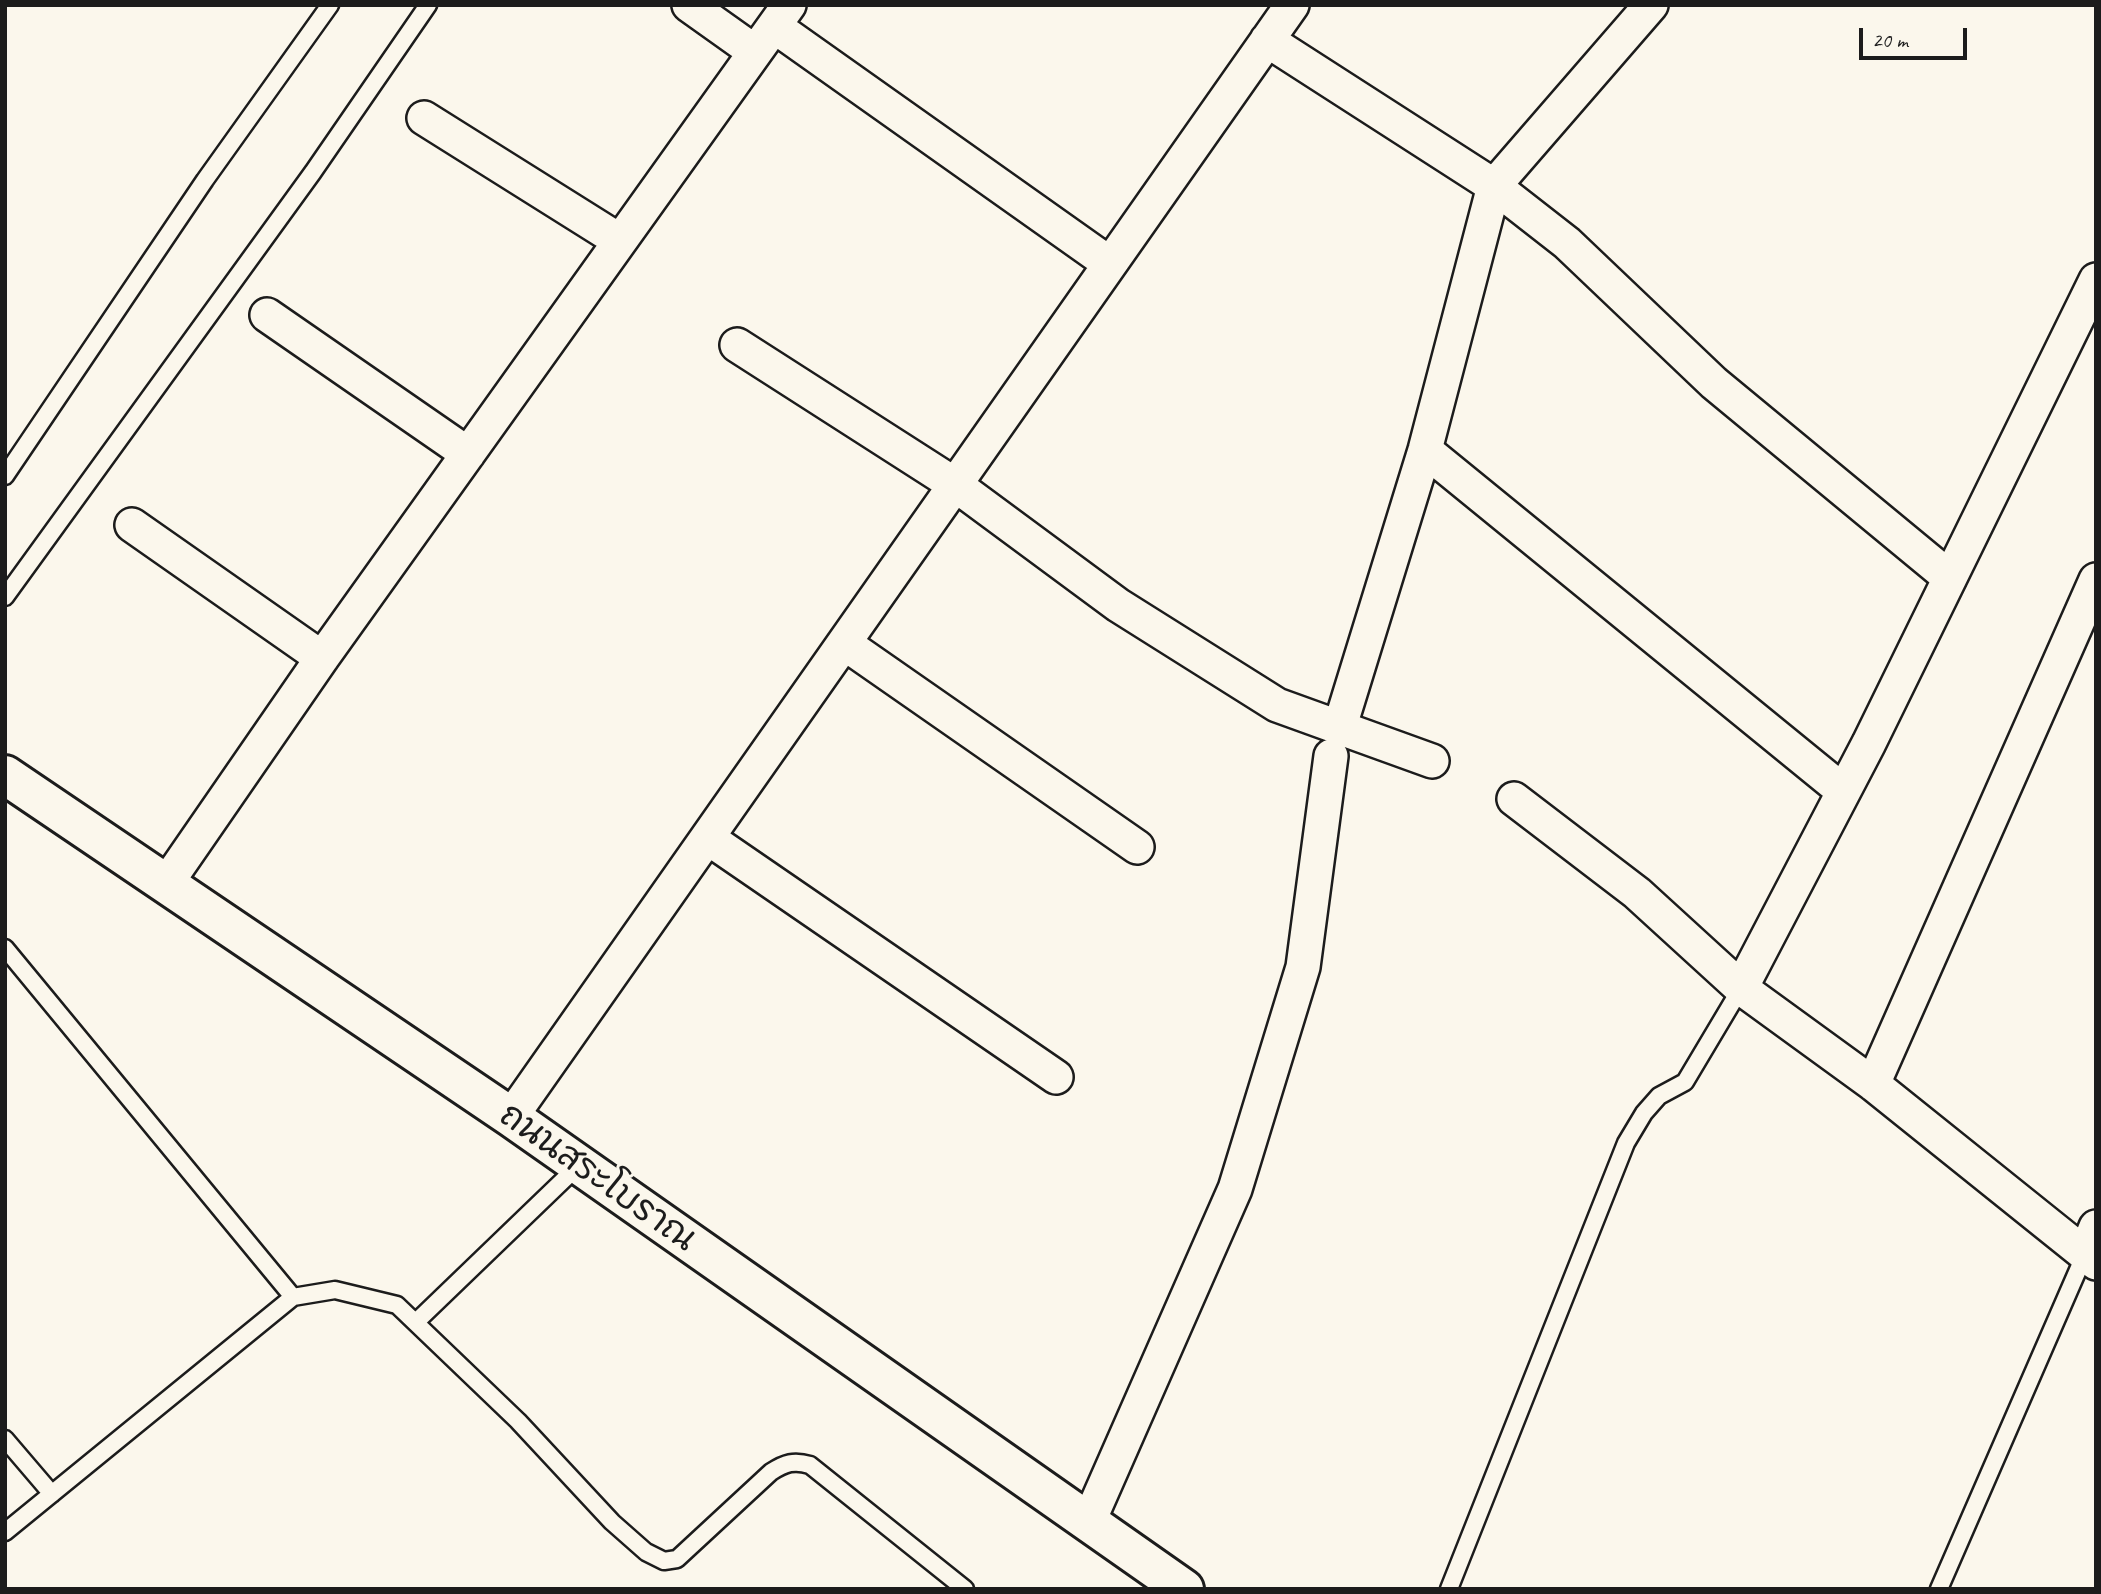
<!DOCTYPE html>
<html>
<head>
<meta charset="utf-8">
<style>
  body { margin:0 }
  #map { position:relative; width:2101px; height:1594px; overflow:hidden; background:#fbf7ec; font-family:Caveat,sans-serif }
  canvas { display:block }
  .frame { position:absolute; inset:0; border:7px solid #1c1c1c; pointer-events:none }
  .scale { position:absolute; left:1859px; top:28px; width:108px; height:32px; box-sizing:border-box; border:4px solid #1c1c1c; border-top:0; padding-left:9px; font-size:21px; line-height:24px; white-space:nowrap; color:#1c1c1c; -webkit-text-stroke:5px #fbf7ec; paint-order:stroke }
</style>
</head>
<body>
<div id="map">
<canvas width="2101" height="1594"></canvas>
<div class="frame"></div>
<div class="scale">20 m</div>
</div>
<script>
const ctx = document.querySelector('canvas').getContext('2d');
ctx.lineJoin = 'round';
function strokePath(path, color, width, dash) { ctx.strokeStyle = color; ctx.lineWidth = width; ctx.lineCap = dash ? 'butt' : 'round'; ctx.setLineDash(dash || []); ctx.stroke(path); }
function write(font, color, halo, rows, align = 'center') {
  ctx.font = font + ' Caveat,"Playpen Sans Thai",sans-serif'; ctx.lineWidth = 6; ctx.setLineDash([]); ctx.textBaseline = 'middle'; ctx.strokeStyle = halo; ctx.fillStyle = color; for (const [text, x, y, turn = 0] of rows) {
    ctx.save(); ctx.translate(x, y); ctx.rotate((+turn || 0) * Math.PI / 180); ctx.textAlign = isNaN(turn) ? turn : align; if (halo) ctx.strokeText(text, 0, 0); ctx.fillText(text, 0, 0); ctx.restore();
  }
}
const service = new Path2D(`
  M5 476 205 180 330 5
  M5 597 313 172 428 5
  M5 948 293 1297
  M416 1322 579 1165
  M5 1439 52 1494
  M5 1532 293 1297 335 1290 397 1305 518 1421 612 1522 646 1552 664 1561 677 1559 771 1472C785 1463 794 1460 810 1465L965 1589
  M1449 1589 1626 1143 1644 1113 1659 1096 1685 1082 1741 988
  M1939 1589 2085 1254`);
const minor = new Path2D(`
  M689 5 755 52
  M774 26 1110 264
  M1267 40 1494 186 1567 243 1714 383 1950 578
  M424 118 620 241
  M267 315 468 454
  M737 345 957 486 1118 605 1277 705 1432 761
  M1425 450 1843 791
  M132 525 322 658
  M844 643 1137 847
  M1340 726 1425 450 1494 186 1651 5
  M1514 799 1637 893 1741 988 1873 1084 2096 1263
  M708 838 1056 1077
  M166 884 322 658 789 5
  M1741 988 1869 743 2096 280
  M1873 1084 2096 580
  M511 1117 1292 5
  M2085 1254 2096 1227
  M1088 1523 1235 1189 1303 967 1331 756`);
const tertiary = new Path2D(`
  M5 775 511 1117 1184 1589`);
const streetNames = [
  ["ถนนสระโบราณ",597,1178,35]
];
strokePath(service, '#1c1c1c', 21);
strokePath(minor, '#1c1c1c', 38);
strokePath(tertiary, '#1c1c1c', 44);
strokePath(service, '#fbf7ec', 16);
strokePath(minor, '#fbf7ec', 33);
strokePath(tertiary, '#fbf7ec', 38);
write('35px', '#1c1c1c', '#fbf7ec', streetNames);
</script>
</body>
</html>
